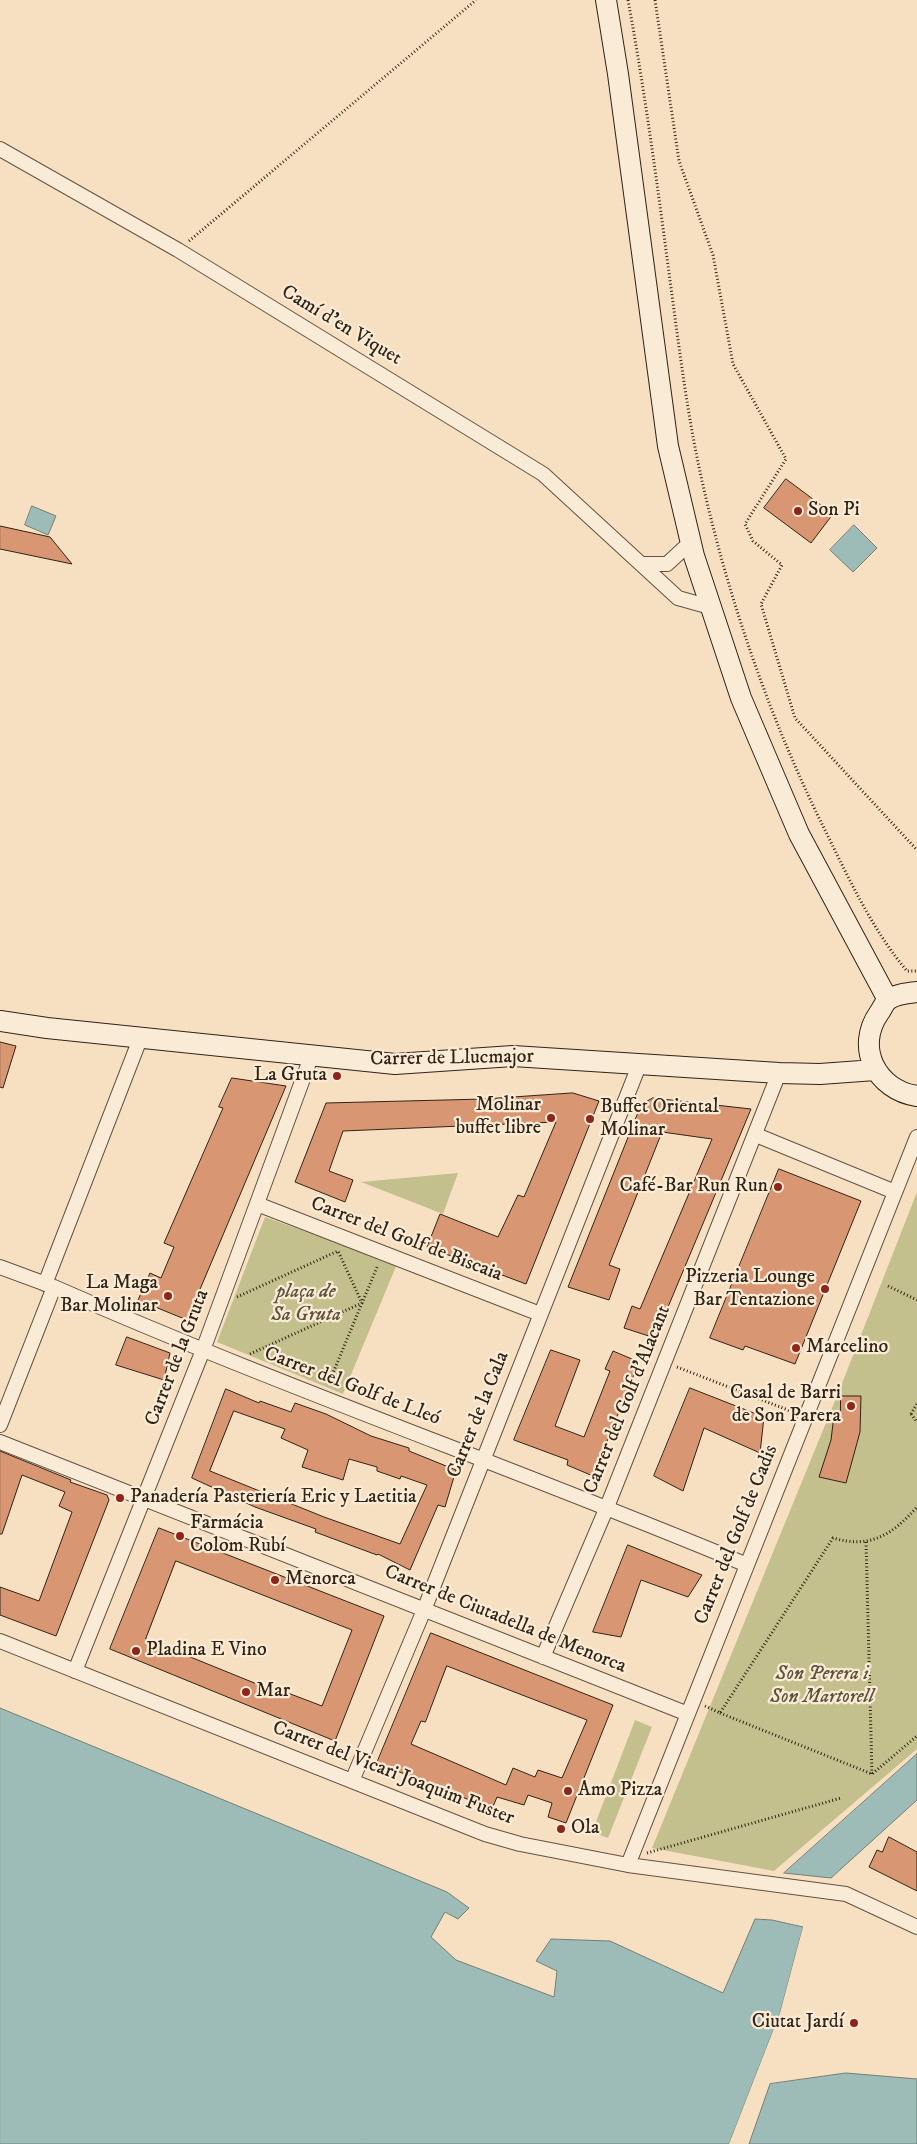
<!DOCTYPE html>
<html>
<head>
<meta charset="utf-8">
<style>
  body { margin:0 }
  canvas { display:block; background:#f7e0c2 }
</style>
</head>
<body>
<canvas width="917" height="2144"></canvas>
<script>
const ctx = document.querySelector('canvas').getContext('2d');
ctx.lineJoin = 'round';
function fillPath(path, color) { ctx.fillStyle = color; ctx.fill(path, 'evenodd'); }
function strokePath(path, color, width, dash) { ctx.strokeStyle = color; ctx.lineWidth = width; ctx.lineCap = dash ? 'butt' : 'round'; ctx.setLineDash(dash || []); ctx.stroke(path); }
function write(font, color, halo, rows, align = 'center') {
  ctx.font = font + ' "IM FELL DW Pica",serif'; ctx.lineWidth = 4.5; ctx.setLineDash([]); ctx.textBaseline = 'middle'; ctx.strokeStyle = halo; ctx.fillStyle = color; for (const [text, x, y, turn = 0] of rows) {
    ctx.save(); ctx.translate(x, y); ctx.rotate((+turn || 0) * Math.PI / 180); ctx.textAlign = isNaN(turn) ? turn : align; if (halo) ctx.strokeText(text, 0, 0); ctx.fillText(text, 0, 0); ctx.restore();
  }
}
const green = new Path2D(`
  M458 1173 443 1214 361 1182Z
  M917 1192V1749L774 1871 652 1848 841 1386Z
  M265 1217 397 1264 343 1394 217 1342Z
  M635 1720 652 1727 608 1838 592 1832Z`);
const water = new Path2D(`
  M32 506 56 516 48 535 25 525Z
  M854 525 877 548 853 572 830 550Z
  M0 1708 447 1892 469 1908 458 1919 445 1912 431 1937 456 1960 554 1997 557 1971 536 1961 551 1939 610 1941 723 1993 755 1919 772 1920 803 1927 780 2013 729 2144H0Z
  M917 1754V1800L831 1878 784 1873Z
  M846 2073 917 2079V2144H749L770 2084Z`);
const pier = new Path2D(`
  M803 1927H806L782 2014 732 2144H729L780 2013Z`);
const building = new Path2D(`
  M786 479 833 514 811 543 764 508Z
  M0 526 50 537 72 564 0 549Z
  M0 1042 16 1046 3 1088 0 1087Z
  M232 1078 286 1086 187 1320 138 1300 150 1273 161 1278 174 1247 164 1243 223 1108 219 1107Z
  M573 1093 599 1101 526 1284 427 1247 440 1214 498 1237 518 1195 524 1197 556 1122 343 1131 329 1171 353 1180 345 1202 295 1182 326 1103 484 1099Z
  M653 1098 751 1109 655 1338 624 1328 632 1306 640 1309 712 1139 662 1132 609 1265 620 1269 609 1300 568 1287 641 1105Z
  M779 1169 861 1201 795 1364 745 1346 743 1350 710 1338Z
  M127 1337 170 1353 164 1380 116 1365Z
  M551 1350 580 1360 555 1426 584 1437 610 1371 605 1369 613 1351 639 1362 593 1476 567 1465 568 1460 514 1440Z
  M690 1388 764 1417 760 1453 704 1428 683 1491 654 1476Z
  M226 1389 259 1403 260 1401 291 1412 295 1403 326 1414 371 1436 409 1448V1451L456 1470 445 1507 438 1505 410 1570 378 1554 377 1555 315 1532 316 1529 255 1507 192 1478ZM234 1411 285 1429 281 1438 308 1450 302 1467 343 1480 349 1459 377 1467V1471L400 1479 401 1476 427 1485 400 1544 324 1517 210 1471Z
  M841 1396H861L860 1432 846 1483 819 1477 831 1440 834 1415H840Z
  M0 1451 71 1480 70 1482 107 1495 109 1500 56 1636 0 1615V1587L39 1601 72 1512 59 1506 65 1492 22 1475 2 1534H0Z
  M159 1528 384 1616 335 1741 110 1649ZM176 1561 352 1630 322 1706 280 1690 279 1693 146 1639Z
  M628 1545 702 1575 688 1597 641 1580 621 1637 593 1632Z
  M431 1633 613 1705 566 1823 548 1817 552 1803 528 1795 524 1805 497 1797 492 1809 377 1763ZM447 1666 587 1720 562 1778 538 1770 535 1777 513 1768 506 1785 411 1744 421 1721 425 1722Z
  M889 1837 917 1852V1891L869 1867 877 1850 882 1852Z`);
const path = new Path2D(`
  M628 0C647 103 660 206 674 310 681 362 688 415 699 467 725 588 766 709 820 820 846 872 870 927 907 971H917
  M655 0 679 161 713 255 733 364 786 459 745 524 753 541 782 565 761 604 795 718 917 850
  M189 241 476 0
  M888 1286 917 1300
  M237 1297 338 1251 362 1303 328 1385
  M250 1354 362 1303 378 1265
  M677 1367 793 1412
  M911 1414 917 1404
  M911 1414 917 1422
  M866 1542 872 1774
  M705 1706 720 1713 833 1538C870 1549 892 1535 917 1507
  M720 1713 872 1774 917 1736
  M647 1853 841 1798`);
const street = new Path2D(`
  M0 149 178 250 543 474 678 598 710 607
  M642 564H667L691 542
  M756 1135 895 1192
  M257 1204 540 1314
  M0 1267 54 1287 0 1425
  M45 1284 140 1039
  M54 1287C282 1387 517 1469 747 1565
  M0 1442 688 1714
  M0 1641 485 1834 520 1844 628 1865 846 1894 917 1927
  M543 1657 607 1507 779 1073
  M75 1671 203 1350 311 1057
  M352 1781 424 1610 640 1063
  M628 1865 917 1137`);
const secondary = new Path2D(`
  M606 0 618 74 668 446 694 556 741 698 799 834 888 1000
  M917 992C908 993 895 994 888 1000 884 1003 882 1009 879 1013 855 1047 876 1090 917 1096
  M0 1021 47 1028 395 1064 513 1056 779 1073 820 1074 875 1070`);
const markers = [
  [798,511,5,"#8f2418"],
  [337,1076,5,"#8f2418"],
  [551,1118,5,"#8f2418"],
  [590,1119,5,"#8f2418"],
  [778,1187,5,"#8f2418"],
  [825,1289,5,"#8f2418"],
  [168,1296,5,"#8f2418"],
  [796,1348,5,"#8f2418"],
  [851,1406,5,"#8f2418"],
  [120,1498,5,"#8f2418"],
  [180,1536,5,"#8f2418"],
  [275,1580,5,"#8f2418"],
  [136,1651,5,"#8f2418"],
  [246,1692,5,"#8f2418"],
  [568,1791,5,"#8f2418"],
  [561,1829,5,"#8f2418"],
  [854,2023,5,"#8f2418"]
];
const streetNames = [
  ["Camí d'en Viquet",341,326,31],
  ["Carrer de Llucmajor",452,1059,-1],
  ["Carrer del Golf de Biscaia",406,1240,21],
  ["Carrer de la Gruta",178,1358,-69],
  ["Carrer del Golf de Lleó",352,1387,21],
  ["Carrer del Golf d'Alacant",628,1400,-68],
  ["Carrer de la Cala",479,1415,-68],
  ["Carrer del Golf de Cadis",737,1535,-68],
  ["Carrer de Ciutadella de Menorca",505,1620,22],
  ["Carrer del Vicari Joaquim Fuster",393,1774,21]
];
const poiNames = [
  ["Son Pi",808,511],
  ["La Gruta",327,1076,"right"],
  ["Molinar",541,1106,"right"],
  ["buffet libre",541,1129,"right"],
  ["Buffet Oriental",600,1108],
  ["Molinar",600,1131],
  ["Café-Bar Run Run",768,1187,"right"],
  ["Pizzeria Lounge",815,1278,"right"],
  ["Bar Tentazione",815,1301,"right"],
  ["La Maga",158,1284,"right"],
  ["Bar Molinar",158,1307,"right"],
  ["Marcelino",806,1348],
  ["Casal de Barri",841,1394,"right"],
  ["de Son Parera",841,1417,"right"],
  ["Panadería Pasteriería Eric y Laetitia",130,1498],
  ["Farmácia",190,1524],
  ["Colom Rubí",190,1547],
  ["Menorca",285,1580],
  ["Pladina E Vino",146,1651],
  ["Mar",256,1692],
  ["Amo Pizza",578,1791],
  ["Ola",571,1829],
  ["Ciutat Jardí",844,2023,"right"]
];
const parkNames = [
  ["plaça de",306,1293],
  ["Sa Gruta",306,1316],
  ["Son Perera i",822,1675],
  ["Son Martorell",822,1698]
];
fillPath(green, '#c4c08e');
fillPath(water, '#9ebcb7');
strokePath(water, '#727f77', 1);
fillPath(pier, '#f7e0c2');
fillPath(building, '#d89673');
strokePath(building, '#302416', 1);
strokePath(street, '#625341', 16);
strokePath(secondary, '#302416', 22);
strokePath(path, '#302416', 3, [1, 2.5]);
strokePath(street, '#faebd7', 14);
strokePath(secondary, '#faebd7', 20);
for (const [x, y, r, color] of markers) { const dot = new Path2D(); dot.arc(x, y, r, 0, 2 * Math.PI); ctx.fillStyle = color; ctx.fill(dot); strokePath(dot, '#faebd7', 2); }
write('20px', '#302416', '#faebd7', streetNames);
write('20px', '#302416', '#faebd7', poiNames, 'left');
write('italic 20px', '#5c533a', '#faebd7', parkNames);
</script>
</body>
</html>
